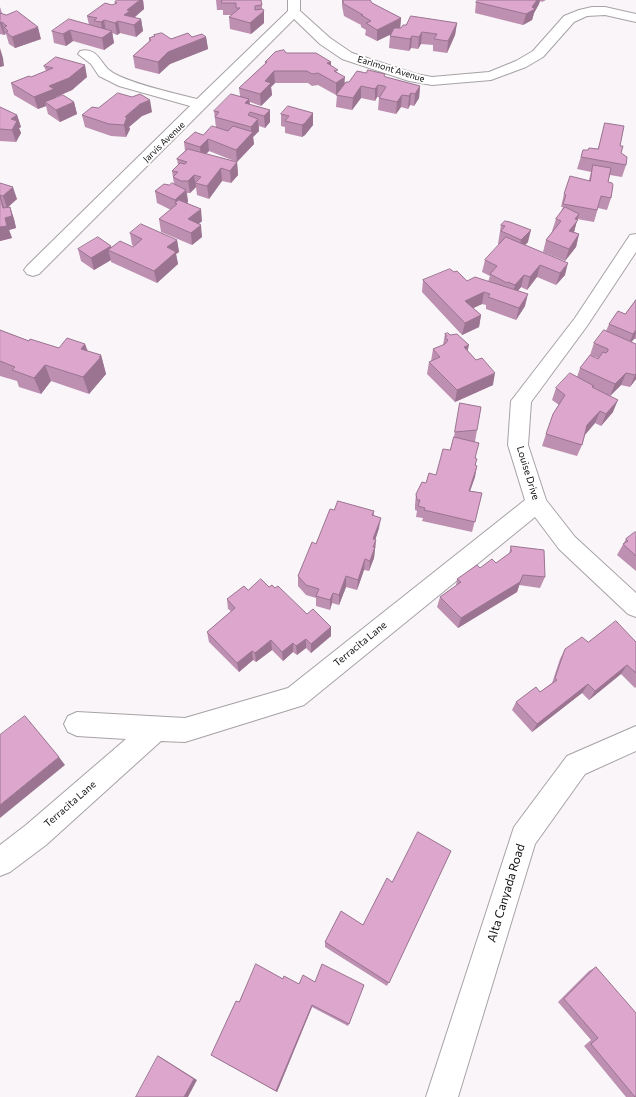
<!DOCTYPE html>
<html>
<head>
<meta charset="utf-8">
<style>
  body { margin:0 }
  canvas { display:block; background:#f9f5f9 }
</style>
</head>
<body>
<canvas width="636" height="1097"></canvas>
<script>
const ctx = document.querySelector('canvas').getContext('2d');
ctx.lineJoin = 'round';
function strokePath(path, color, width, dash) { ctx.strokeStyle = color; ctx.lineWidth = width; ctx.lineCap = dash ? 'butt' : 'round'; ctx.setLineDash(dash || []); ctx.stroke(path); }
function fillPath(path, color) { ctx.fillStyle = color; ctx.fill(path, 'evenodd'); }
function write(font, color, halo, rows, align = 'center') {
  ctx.font = font + ' Commissioner,sans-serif'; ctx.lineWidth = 4; ctx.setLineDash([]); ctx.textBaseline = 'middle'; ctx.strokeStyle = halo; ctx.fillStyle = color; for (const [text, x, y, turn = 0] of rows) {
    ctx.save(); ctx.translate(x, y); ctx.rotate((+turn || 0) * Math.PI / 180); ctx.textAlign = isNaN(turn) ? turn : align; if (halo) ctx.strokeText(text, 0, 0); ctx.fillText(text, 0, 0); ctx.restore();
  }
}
const minor = new Path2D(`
  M288 0H300V11L330 38 352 53 416 74 432 77 489 72 516 61 533 51 564 16 579 10 592 7H605L636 14V22L605 15 587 16 574 22 543 57 526 67 491 80 432 85 409 81 342 59 320 44 294 19 39 274 33 276 27 274 24 270 27 266 190 106 119 86 99 76 91 64 78 54 80 51C97 47 100 62 109 70 123 82 177 94 197 99L288 11Z
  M636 234V252L587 326 531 402 528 445 546 500 575 537 636 593V617L628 614 559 549 535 517 304 705 185 742 161 741 46 845 10 872 0 876V845L26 825 126 739 77 736 68 732 64 724 68 716 77 712 185 718 288 688 525 500 508 445 511 401 575 318 630 235Z
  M636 726V751L585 774 535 844 458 1097H426L514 827 567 756Z`);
const wall = new Path2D(`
  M117 0H143L144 9 134 18 141 19 143 31 136 37 120 33 117 35 112 33 114 43 104 50 73 41 66 46 54 43 52 31 89 25 87 16 115 4V2Z
  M216 0H222L223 5 222 0 262 5V9L264 11V23L251 34 230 29 229 17 233 15H223V10H217Z
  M342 0H375H370L372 3 401 18 400 28 406 25 457 23 455 35 447 53 433 51V45L421 44 418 49 411 48 409 51 389 48 390 36 391 34 377 41 365 35 366 30 361 27V25L344 16 342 6Z
  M478 0H546L542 2 540 1 539 4 534 13 532 20 523 25 475 13 476 2Z
  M0 7 2 13H1L41 39 15 48 9 44 6 34 4 35 0 34Z
  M154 35 171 39 192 37H206L208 49 170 64 159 74 135 68 133 56 149 42V38L154 36Z
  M286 53 331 62V66L338 73 345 83 385 77 420 86 419 98 414 106 410 105 408 109 401 107 396 114 378 110 379 98V97H377L375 101 361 98 352 110 336 107 337 94 336 95 318 85 312 86 308 83H275L271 87 272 95 261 106 250 102V105L270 110V122L265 128 259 126V131L253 137 254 144 237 162 209 151 206 154 237 162 238 175 231 183 222 181 209 199 197 195 196 187 190 193H187L188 202 187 203 202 221 199 224 202 237 192 245 161 232 159 219 171 210 157 203 155 191 169 185 174 184 172 171 178 165 177 159 185 151 184 142 203 135 216 128 214 111 240 96 239 88 265 64V62Z
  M44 66 87 77 72 90 56 97V98L74 102 77 114 60 122 48 114 46 106 38 109 14 95 11 83 31 77 46 71Z
  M0 107 17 115 21 127 19 128 21 133 16 142 0 141Z
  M98 108 152 112 142 116 129 127 130 129 126 137 111 136 85 127 82 115Z
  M313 113V125L305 135 302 137 285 133V127L281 126V114Z
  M605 123 620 146 621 153 626 165 622 177 610 175 608 182 611 198 607 210 598 208 594 222 577 219 574 232 579 234 576 247 565 261 543 252 546 240 553 231H552L556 219 561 212 563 207H561L564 194 589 180 591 172 577 169 583 150H588L598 149Z
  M0 183 17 199 8 207H10L14 219 16 228 9 230 12 238 0 241Z
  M505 221 528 242 525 245 565 275 556 285 537 277 527 290 521 287 518 291 525 306 516 320 486 309V305L482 304 473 308 481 315 479 327 462 335 422 292 423 280 454 272 467 281 488 282 490 276 482 272 485 260 500 244H498L501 225Z
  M130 233 177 240 179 252 176 254 178 264 157 283 111 262V260L94 270 81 261 78 249 133 247 134 246 132 245Z
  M636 300V339H634L631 342 636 379 630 387 621 385 610 396 613 412 601 426 595 423 585 435 582 445 577 456 542 446 546 434 559 405 552 400 556 388 577 377 580 368 598 359V358L590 355 594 343 606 331 609 324 625 314Z
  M0 330 29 341 59 348 85 344 88 351 101 355 106 374 89 394 51 381 41 394 19 387 17 381 0 376Z
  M445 334 468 351 476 360 493 385 455 402 427 374 429 362 431 361 433 349 443 345Z
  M460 403 477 430 475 442 476 458 475 477 470 491 482 493 472 532 422 521 423 518 416 517 417 511 415 510V505L416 494 426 483 436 475 450 450 454 437Z
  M334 510 374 511V516L379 528 375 540H376L374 558 369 571 364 570 357 590 346 587 339 605 332 603 330 610 316 606V598L306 595 298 586V576Z
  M636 532V571L617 555 626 539Z
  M511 546 545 577 540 588 519 585 517 592 458 628 437 607 440 597 456 586 457 579 480 568 496 563 509 554Z
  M269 587 275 588 307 614 331 627V636L311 653 306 648 297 655 293 652 283 661 272 650 256 662 253 660 239 672 209 642 207 632 231 611 228 609 227 599 248 590Z
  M588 642H636V687L635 688 621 674 589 700 582 693 532 732 512 710 516 702 540 692 552 683 560 659 565 649Z
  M451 851 387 986 325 947V942L363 925 392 882Z
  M596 967 636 1097H626L584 1046 591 1040 558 1002 589 971Z
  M283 979 299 984 315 982 364 985 348 1026 312 1007 277 1092 211 1055 239 1002Z`);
const shadedWall = new Path2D(`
  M140 0H143L144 9 131 20 124 15 127 10Z
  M537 0H540L539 4 534 13 532 20 523 25 526 14 532 7Z
  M264 11V23L251 34 250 23Z
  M401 18 400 30 377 41V30Z
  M141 19 143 31 136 37 134 25Z
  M104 20 106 32 103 34 101 22Z
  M118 21 120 33 117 35 115 23Z
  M2 22 5 34 4 35 0 23Z
  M457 23 455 35 447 53 448 41Z
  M38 27 41 39 15 48 12 37Z
  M70 30 73 41 66 46 63 34Z
  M112 31 114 43 104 50 102 38Z
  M422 32 421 44 418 49 419 37Z
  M412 36 411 48 409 51 410 39Z
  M206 37 208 49 170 64 159 74 158 62 168 52Z
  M0 48 3 58 4 66 0 67Z
  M331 62V74L327 63Z
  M85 65 87 77 72 90 56 97 57 101 45 102 46 106 38 109 34 97 49 86Z
  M274 71 275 83 271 87 272 95 261 106 260 94 265 81Z
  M345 77 344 89 336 95V83Z
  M378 85 377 97 375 101V89Z
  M361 86V98L352 110 353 98Z
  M420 86 419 98 414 106 415 94Z
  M411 93 410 105 408 109 409 96Z
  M402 95 401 107 396 114 397 102Z
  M249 99 250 111 245 103Z
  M150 100 152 112 142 116 129 127 130 129 126 137 124 125 125 117 140 104Z
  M74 102 77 114 60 122 56 110Z
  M270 110V122L265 128 264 116Z
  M313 113V125L305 135 302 137V125Z
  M17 115 21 127 19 128 21 133 16 142 12 130 11 119Z
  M258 119 259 131 253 137 254 144 237 162 236 150 251 133V127Z
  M208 139 209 151 201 159 200 147Z
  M237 162 238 175 231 183 230 171Z
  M221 168 222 181 209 199 207 186Z
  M194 175 196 187 190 193 188 181Z
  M13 187 17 199 7 208 3 196Z
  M186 190 188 202 178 211 177 204H176L175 200Z
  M0 196 4 207 6 217 10 207 14 219 16 228 9 230 12 238 0 241V227L3 208Z
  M201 209 202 221 189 232 188 219Z
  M579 214 574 232 565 243 569 231 575 219Z
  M201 225 202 237 192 245 191 233Z
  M531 230 528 242 518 252 521 240Z
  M579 234 576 247 565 261 569 249Z
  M177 240 179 252 176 254 178 264 157 283 154 271 167 247Z
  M111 246 113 252 108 250 111 260 94 270 91 258Z
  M568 263 565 275 556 285 560 273Z
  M540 265 537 277 527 290 530 277Z
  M524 275 521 287 512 297 515 285Z
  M484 292 482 304 463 313 465 301Z
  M528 294 525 306 516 320 519 308Z
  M481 315 479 327 462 335 465 323Z
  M636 330V333L634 339 628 346 633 334Z
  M85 344 90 361 81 349Z
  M469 345 466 357 464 347Z
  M101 355 106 374 89 394 83 377Z
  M45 365 51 381 41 394 34 378Z
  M495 373 493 385 455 402 457 390Z
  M626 373 621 385 610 396 615 384Z
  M636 374V379L630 387 635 375Z
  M618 400 613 412 601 426 606 414Z
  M600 411 595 423 583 437 587 425Z
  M477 466 475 477 466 502 469 491Z
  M381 518 379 528 372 550 373 539Z
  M376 540 374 558 369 571 370 561Z
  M365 559 364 570 357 590 358 580Z
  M523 575 517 592 458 628 461 618Z
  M346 576V587L339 605V595Z
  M333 593 332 603 330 610V600Z
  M331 627V636L311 653V644Z
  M306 639V648L297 655 296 646Z
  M271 640 272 650 256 662 255 653Z
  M293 643V652L283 661 282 652Z
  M252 651 253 660 239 672 237 663Z
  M627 665 621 674 589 700 595 691Z
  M588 684 582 693 532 732 537 724Z
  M59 757 65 765 0 818V805Z
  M312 1005V1007L277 1092 276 1091Z
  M158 1056 162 1058 197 1080 188 1097H184Z`);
const building = new Path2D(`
  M117 0H140L127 10 130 11 124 15 141 19 134 25 118 21 115 23 104 20 101 22 94 21 97 18 87 16 105 3 112 5 117 3 115 2Z
  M222 0H261L262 5 255 6V10L263 9 264 11 250 23 229 17 240 8H236V3H222Z
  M343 0H370L372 3 401 18 377 30 366 23 371 21 361 15H363L344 4Z
  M478 0H537L532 7 535 9 526 14 476 2Z
  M17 11 38 27 12 37 6 32 8 31 4 27 7 26 2 22 0 23V13L6 15Z
  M411 16 457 23 448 41 434 39 437 34 422 32 419 37 412 36 410 39 390 36 394 28H401L403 25H406Z
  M69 19 112 31 102 38 70 30 63 34 52 31Z
  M162 33 171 39 188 33 192 37 202 34 206 37 168 52 158 62 133 56 151 40 149 38 155 36 154 35Z
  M284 50 286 53H316L331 62 327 63 338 70 334 71 345 77 336 83 318 73 312 74 307 71H274L265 81 271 83 260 94 239 88 267 62H265L275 52Z
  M56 57 85 65 69 78 49 86 54 89 34 97 11 83 29 76 31 77 53 68 44 66Z
  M368 70 385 74 384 76 386 77 420 86 415 94 411 93 409 96 402 95 397 102 379 98 386 87 384 86 378 85 375 89 361 86 353 98 336 95 346 82H349L357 71 366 73Z
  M118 93 132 97 140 94 150 100 140 104 125 117H127L124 125 109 124 82 115 92 107 98 108Z
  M231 94 249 99 245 103 270 110 264 116 250 112 248 115 258 119 251 127 215 117 219 112 214 111Z
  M63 95 74 102 56 110 45 102Z
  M288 106 313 113 305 123 302 125 285 121 289 116 281 114Z
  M0 107 17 115 11 119 17 121 12 130 0 129Z
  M605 123 624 126 620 146H623L621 153 627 157 626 165 581 157 583 150H588L589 148 598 149Z
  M212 126 228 131 233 126 253 132 236 150 208 139 200 147 184 142 195 132 203 135Z
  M188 149 237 162 230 171 221 168 207 186 195 183 201 177 194 175 188 181H181L173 177 178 172 172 171 180 163 185 164 187 162 177 159Z
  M593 165 611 168 608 182 612 183 613 185 611 198 601 196 597 210 563 204 566 195 564 194 570 176 590 181Z
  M0 183 13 187 3 196 0 195Z
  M172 183 186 190 175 200 155 191 164 184 169 185Z
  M0 196 3 208 10 207 12 216 5 218 7 226 0 227Z
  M179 200 201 209 188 219 201 225 191 233 159 219 177 204 175 203Z
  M565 207 579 214 575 219 578 220 569 231 579 234 569 249 546 240 561 221 556 219Z
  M505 221 510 222 531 230 521 240 501 231 505 226 501 225Z
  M141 224 177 240 167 247 176 252 154 271 108 250 120 241 133 247 142 239 130 233Z
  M98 237 111 246 91 258 78 249Z
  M506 237 568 263 560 273 540 265 530 277 524 275 515 285 508 282 507 283 490 274 497 266 485 260Z
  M450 269 454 272 457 271 467 281 475 277 528 294 519 308 488 297 490 294 484 292 465 301 481 315 465 323 423 280Z
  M636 300V330L633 334 609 324 618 311 625 314Z
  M0 330 29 341 30 339 59 348 67 338 85 344 81 349 101 355 99 357H101L83 377 45 365 34 378 12 370 15 367 0 361Z
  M604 330 636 344V374L635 375 626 373 615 384 580 368 590 355 598 359 603 352 606 353 608 351V349L594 343Z
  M448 333 450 335 457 334 469 345 464 347 476 360 482 358 495 373 457 390 429 362 440 357 433 349 445 344 448 340 445 337 447 336 445 334Z
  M570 373 594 386 592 387 618 400 606 414 600 411 587 425 582 445 546 434 553 414 565 395 556 388Z
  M460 403 481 407 477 430 455 432Z
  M454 437 479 443 475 458 477 459 475 465 477 466 469 491 482 493 475 522 424 510 425 508 418 506 420 500H417L416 494 422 482 426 483 429 473 436 475 443 449 450 450Z
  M338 501 374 511 372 515 381 518 373 539 376 540 373 547H375L370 561 365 559 358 580 346 576 339 595 333 593 330 600 316 596 319 589 306 585 298 576 312 542 316 544 330 509 334 510Z
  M635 532H636V556L623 544 628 541 626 539Z
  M511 546 544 550 545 577 523 575 520 582 461 618 440 597 461 582 457 579 477 565 480 568 492 559 496 563 511 552Z
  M261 579 269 587 272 585 275 588 278 586 307 614 313 609 331 627 311 644 306 639 296 646 293 643 282 652 271 640 255 653 252 651 237 663 207 632 235 608 227 599 244 586 248 590Z
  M616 621 636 642V673L627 665 595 691 588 684 537 724 516 702 536 687 540 692 557 680 555 678 565 649 582 637 588 642Z
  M25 716 59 757 0 805V735Z
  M418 832 451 851 389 983 325 942 341 911 363 925 387 878 392 882Z
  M256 964 283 979 284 976 299 984 303 975 315 982 322 964 364 985 349 1024 312 1005 276 1091 211 1055 236 1001 239 1002Z
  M596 967 636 1013V1097H635L591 1044 598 1038 564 999Z
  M158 1056 194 1079 184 1097H136Z`);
const farStreetnames = [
  ["Earlmont Avenue",391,69,17],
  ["Jarvis Avenue",164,142,-44]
];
const streetNames = [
  ["Louise Drive",528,473,73],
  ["Terracita Lane",360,644,-39],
  ["Terracita Lane",70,804,-41]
];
const nearStreetnames = [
  ["Alta Canyada Road",506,893,-73]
];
strokePath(minor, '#a6a2a6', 2);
fillPath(minor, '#fff');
fillPath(wall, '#bd8fb0');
fillPath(shadedWall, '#9a7490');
fillPath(building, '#dca6cd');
strokePath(building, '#9a7490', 1);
write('9px', '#0f0e0f', '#fff', farStreetnames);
write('10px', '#0f0e0f', '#fff', streetNames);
write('12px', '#0f0e0f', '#fff', nearStreetnames);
</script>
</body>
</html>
